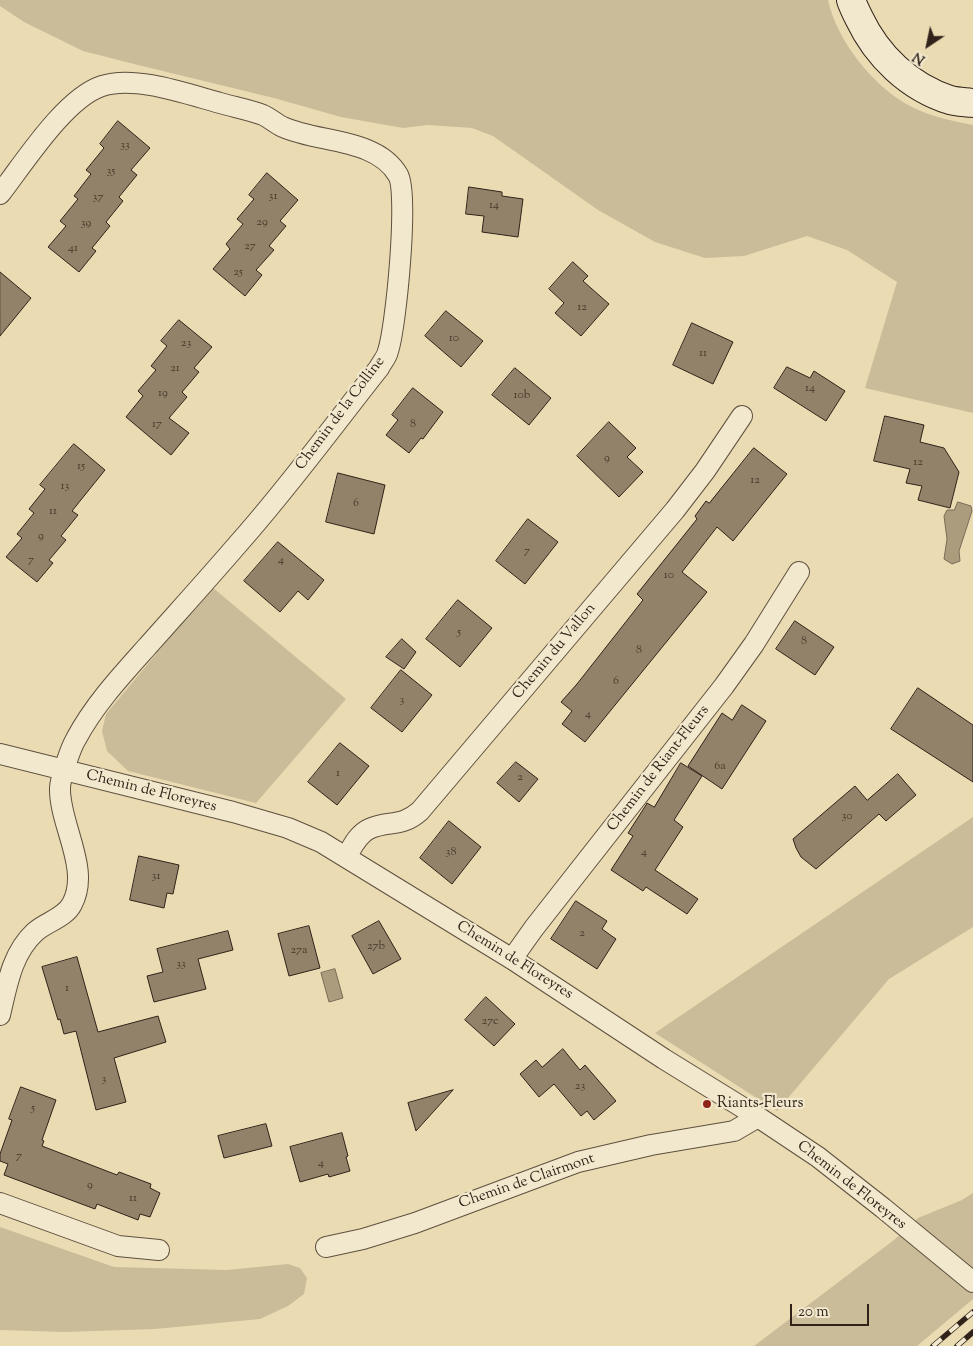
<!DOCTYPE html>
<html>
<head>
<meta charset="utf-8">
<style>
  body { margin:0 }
  #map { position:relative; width:973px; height:1346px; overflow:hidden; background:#eadbb2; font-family:"Sorts Mill Goudy",serif }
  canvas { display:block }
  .north { position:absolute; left:903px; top:20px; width:50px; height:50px; -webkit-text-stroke:4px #f1e8cd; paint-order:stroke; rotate:214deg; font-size:14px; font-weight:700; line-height:20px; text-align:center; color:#302219 }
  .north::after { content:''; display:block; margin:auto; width:18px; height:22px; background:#302219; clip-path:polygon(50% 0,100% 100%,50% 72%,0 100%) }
  .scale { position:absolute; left:790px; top:1304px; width:79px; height:22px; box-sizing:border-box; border:2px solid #302219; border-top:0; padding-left:6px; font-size:15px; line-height:18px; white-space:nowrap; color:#302219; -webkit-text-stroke:4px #f1e8cd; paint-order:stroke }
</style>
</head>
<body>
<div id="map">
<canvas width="973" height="1346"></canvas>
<div class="north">N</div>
<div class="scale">20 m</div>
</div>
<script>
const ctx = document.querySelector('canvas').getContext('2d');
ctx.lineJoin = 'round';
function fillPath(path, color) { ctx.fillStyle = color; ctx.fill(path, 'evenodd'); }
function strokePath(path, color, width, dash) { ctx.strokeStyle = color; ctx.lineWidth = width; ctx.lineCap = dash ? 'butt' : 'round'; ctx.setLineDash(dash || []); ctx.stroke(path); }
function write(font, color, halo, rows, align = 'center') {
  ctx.font = font + ' "Sorts Mill Goudy",serif'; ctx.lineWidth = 4.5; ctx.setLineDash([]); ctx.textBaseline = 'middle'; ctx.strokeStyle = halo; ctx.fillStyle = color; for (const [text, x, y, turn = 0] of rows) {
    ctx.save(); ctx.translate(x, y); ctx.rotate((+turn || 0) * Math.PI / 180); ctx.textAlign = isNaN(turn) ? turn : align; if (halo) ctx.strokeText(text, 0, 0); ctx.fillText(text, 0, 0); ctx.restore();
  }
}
const green = new Path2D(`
  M0 0H828C837 42 876 90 914 108 933 117 953 121 973 125V413L865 388 897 282 847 250 807 236 744 256 705 258 655 242 598 210 493 136 472 128 428 125 403 128 341 117 274 98 138 65 83 51 24 22 0 6Z
  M212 587 346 699 256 803 128 771 107 751 102 731 106 714Z
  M973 817V927L889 979 777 1111 655 1033Z
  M973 1193V1299L917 1346H754L894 1240 918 1218 962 1200Z
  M0 1227 114 1267 227 1270 288 1264 300 1268 307 1278 304 1294 288 1306 260 1319 155 1329 64 1332 0 1330Z`);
const water = new Path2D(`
  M958 502 971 506 972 511 959 551 960 561 952 564 944 559 947 539 944 516 947 510H954Z
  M335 969 343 998 329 1002 321 973Z`);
const building = new Path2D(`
  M118 121 150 148 131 170 137 175 119 197 123 201 106 222 110 226 92 248 96 251 79 272 48 247 66 226 60 221 78 199 74 196 91 174 86 170 104 148 100 144Z
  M267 173 298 200 280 221 286 226 269 246 274 250 256 270 262 275 245 296 213 269 230 249 226 244 243 224 237 219 254 199 249 195Z
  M469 187 502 192V196L523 199 518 237 482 232 484 216 466 214Z
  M573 262 588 276 583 281 609 304 581 336 555 313 564 303 549 289Z
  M0 272 31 298 0 336Z
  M446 311 483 341 461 367 425 336Z
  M179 320 212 347 194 368 199 372 182 392 187 397 169 418 189 433 171 455 126 417 143 396 138 391 156 370 151 366 167 346 161 341Z
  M692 323 733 342 713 384 673 365Z
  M787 367 810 378 814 371 845 391 826 421 774 388Z
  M515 368 551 398 529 425 492 395Z
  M413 388 443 412 423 439 421 438 409 453 386 435 398 420 392 415Z
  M885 416 924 425 920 442 944 448 959 472 950 508 918 500 922 486 906 483 910 469 874 461Z
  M609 422 636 448 627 457 643 472 619 497 577 456Z
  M74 444 105 470 72 511 78 515 61 536 66 540 49 560 53 563 37 582 6 557 22 538 17 534 34 513 29 509 45 489 40 485Z
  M754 448 787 474 733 541 717 527 682 572 707 592 585 742 562 724 572 711 561 702 577 684 643 600 637 594 697 519 695 516 706 501 709 503Z
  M338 473 385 485 374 534 326 522Z
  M528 519 558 542 525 584 496 561Z
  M278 542 324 580 308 600 298 591 280 612 244 581Z
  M458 600 492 628 460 667 426 639Z
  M795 621 834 647 815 675 776 649Z
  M402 639 416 652 404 669 386 657Z
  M401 670 432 695 402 732 371 708Z
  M918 688 973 725V782L891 729Z
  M742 705 766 721 722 789 688 766 722 713 732 720Z
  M340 743 369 766 337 805 308 782Z
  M516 762 538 779 519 802 497 783Z
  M681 763 702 776 674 820 683 827 655 870 698 899 687 914 646 887 643 891 611 870 633 836 628 833 646 805 647 803 654 807Z
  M898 774 916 795 886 821 879 814 816 869 801 857 796 848 793 839 855 786 867 800Z
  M449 821 481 847 452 884 420 858Z
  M139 856 179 865 173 894 167 893 164 908 130 900Z
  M576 901 607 921 602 929 616 939 597 969 551 939Z
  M379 921 401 959 373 974 352 936Z
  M309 926 320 968 289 976 278 934Z
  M228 931 233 950 198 959 206 989 154 1002 147 976 163 972 157 949Z
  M77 957 98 1032 158 1016 166 1042 114 1058 126 1102 96 1110 76 1031 64 1034 60 1019 58 1020 42 967Z
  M486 997 515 1024 494 1046 465 1020Z
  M563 1049 580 1070 585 1065 616 1101 594 1120 587 1111 581 1116 554 1084 539 1097 520 1074 536 1060 542 1067Z
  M21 1087 56 1100 42 1140 44 1141 42 1146 117 1175 119 1172 151 1184 150 1188 160 1193 150 1217 140 1214 138 1220 97 1204 95 1209 4 1175 8 1164 0 1161V1154L12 1120 9 1119Z
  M453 1090 416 1131 408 1103Z
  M266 1124 272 1146 224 1158 218 1136Z
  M342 1133 348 1156 346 1157 350 1171 329 1177 328 1174 300 1182 290 1147Z`);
const street = new Path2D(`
  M0 194C24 163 65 98 102 86 135 75 187 94 220 103 234 107 250 110 263 115 270 118 276 124 283 127 318 143 377 138 398 175 409 193 396 328 388 351 387 357 382 362 379 368 333 426 288 488 238 544 208 579 177 613 146 648 121 676 94 705 76 739 71 747 60 779 60 788 59 824 91 869 72 904 65 918 46 922 35 932 12 953 7 985 0 1015
  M0 754 233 812 288 828 321 842 512 959 664 1059 758 1117 818 1157 883 1208 973 1282
  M347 856C352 847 358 834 369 829 389 820 401 828 420 811L675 510 705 471 742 416
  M512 959 534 928 724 686 754 644 799 572
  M0 1203 118 1246 159 1250
  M326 1247 363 1239 415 1223 578 1162 651 1145 734 1131 758 1117`);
const secondary = new Path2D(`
  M851 0C853 6 856 12 859 18 877 56 909 87 950 100 957 102 966 102 973 103`);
const rail = new Path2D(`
  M933 1346 973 1312
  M957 1346 973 1332`);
const markers = [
  [707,1104,5,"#8f2418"]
];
const numberNames = [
  ["33",125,146],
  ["35",111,172],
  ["31",273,197],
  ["37",98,198],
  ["14",494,206],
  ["29",262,223],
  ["39",86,224],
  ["27",250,247],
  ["41",73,249],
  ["25",238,273],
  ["12",582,308],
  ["10",454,339],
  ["23",186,344],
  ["11",703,354],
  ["21",175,369],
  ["14",810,389],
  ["19",163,394],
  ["10b",522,396],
  ["17",157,425],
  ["8",413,425],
  ["9",607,459],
  ["12",918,463],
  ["15",81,467],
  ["12",755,481],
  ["13",65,487],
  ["6",356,504],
  ["11",53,512],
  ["9",41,537],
  ["7",527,552],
  ["7",31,561],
  ["4",281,561],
  ["10",669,576],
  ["5",459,633],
  ["8",804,642],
  ["8",639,651],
  ["6",616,682],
  ["3",402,701],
  ["4",588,715],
  ["6a",720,767],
  ["1",338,774],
  ["2",520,778],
  ["30",847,817],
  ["38",451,853],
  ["4",644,853],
  ["31",156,877],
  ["2",582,934],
  ["27b",376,947],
  ["27a",299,951],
  ["33",181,965],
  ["1",67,989],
  ["27c",490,1022],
  ["3",104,1080],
  ["23",580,1087],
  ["5",33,1109],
  ["7",19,1157],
  ["4",321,1164],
  ["9",90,1186],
  ["11",133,1199]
];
const streetNames = [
  ["Chemin de la Colline",341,414,-53],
  ["Chemin du Vallon",555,652,-50],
  ["Chemin de Riant-Fleurs",659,769,-52],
  ["Chemin de Floreyres",151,792,14],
  ["Chemin de Floreyres",514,961,32],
  ["Chemin de Clairmont",527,1182,-19],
  ["Chemin de Floreyres",851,1186,38]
];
const poiNames = [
  ["Riants-Fleurs",717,1104]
];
fillPath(green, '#cabc98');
fillPath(water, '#ab9c7e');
strokePath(water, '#7a6b56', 1);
fillPath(building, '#918269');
strokePath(building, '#302219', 1);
strokePath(street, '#5e503f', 22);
strokePath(secondary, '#302219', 30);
strokePath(street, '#f1e8cd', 20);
strokePath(secondary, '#f1e8cd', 28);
strokePath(rail, '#302219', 5.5);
strokePath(rail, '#f1e8cd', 4, [11]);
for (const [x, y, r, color] of markers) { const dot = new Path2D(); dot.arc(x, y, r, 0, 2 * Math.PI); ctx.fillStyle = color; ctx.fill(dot); strokePath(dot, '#f1e8cd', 2); }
write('12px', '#483a2d', null, numberNames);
write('15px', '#302219', '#f1e8cd', streetNames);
write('15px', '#302219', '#f1e8cd', poiNames, 'left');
</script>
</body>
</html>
